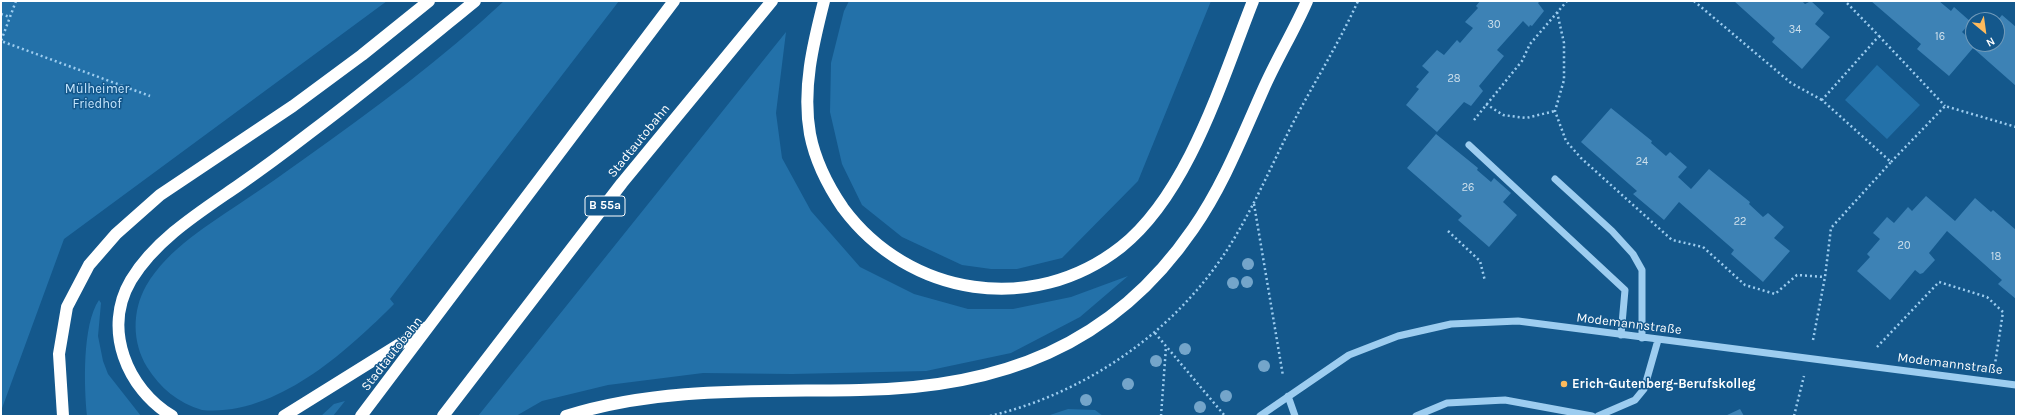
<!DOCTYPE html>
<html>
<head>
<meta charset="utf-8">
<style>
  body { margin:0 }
  #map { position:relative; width:2017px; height:417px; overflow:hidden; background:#14588c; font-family:Karla,sans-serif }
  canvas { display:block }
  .frame { position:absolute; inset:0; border:2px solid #fff; pointer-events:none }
  .north { position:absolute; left:1965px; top:12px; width:40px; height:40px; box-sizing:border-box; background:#14588c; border:1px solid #729bba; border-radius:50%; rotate:151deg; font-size:11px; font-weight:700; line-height:16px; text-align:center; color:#fff }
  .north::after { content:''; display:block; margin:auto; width:14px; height:18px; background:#ffbb5c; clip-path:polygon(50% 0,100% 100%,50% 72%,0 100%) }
</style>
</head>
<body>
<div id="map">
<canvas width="2017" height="417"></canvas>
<div class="frame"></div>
<div class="north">N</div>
</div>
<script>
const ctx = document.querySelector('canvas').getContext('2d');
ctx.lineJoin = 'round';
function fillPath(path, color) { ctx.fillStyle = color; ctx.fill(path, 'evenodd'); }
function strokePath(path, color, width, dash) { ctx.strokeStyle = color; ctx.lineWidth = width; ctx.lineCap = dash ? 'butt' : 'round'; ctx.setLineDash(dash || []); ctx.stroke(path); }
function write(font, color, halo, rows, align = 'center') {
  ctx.font = font + ' Karla,sans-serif'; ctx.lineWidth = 3; ctx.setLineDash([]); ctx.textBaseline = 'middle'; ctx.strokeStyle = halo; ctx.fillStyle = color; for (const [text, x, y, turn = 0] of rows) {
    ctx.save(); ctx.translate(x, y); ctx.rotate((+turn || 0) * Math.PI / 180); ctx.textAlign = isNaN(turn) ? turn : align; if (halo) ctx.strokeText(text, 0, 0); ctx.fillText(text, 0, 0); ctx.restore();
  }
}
const green = new Path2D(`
  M1 1H387L64 239 1 411Z
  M504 1H619L390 299 394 304C348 350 276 417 202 410 178 403 160 388 147 367 132 342 132 311 146 286 168 248 210 224 245 200 265 187 284 173 304 159 373 110 442 59 504 1Z
  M849 1H1211L1138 181 1062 258 1017 269H991L962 265 902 237 862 205 842 164 830 112 831 63 844 11Z
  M786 32 776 113 782 158 811 211 860 267 914 294 968 309H1013L1071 297 1128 276 1080 317 1011 353 926 371 792 374 703 373 608 385 542 401 516 416H478Z
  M1877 65 1920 105 1887 139 1845 100Z
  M99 300 101 303 98 336 103 361 108 374 141 416H87C84 387 82 325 99 300Z
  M345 401 333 416H321L334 404Z
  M1068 409 1095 410 1103 416H1047Z`);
const building = new Path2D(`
  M1480 1H1540L1538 3 1544 11 1532 26 1530 25 1529 27 1523 21 1497 50 1504 56 1479 86 1483 91 1471 106 1464 102 1437 132 1406 105 1419 89 1416 87 1429 72 1422 66 1437 50 1444 55 1457 40 1460 43 1473 28 1465 22 1478 8 1476 6Z
  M1734 1H1802L1805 4 1811 1 1824 13 1815 24 1830 37 1802 69 1772 42 1775 38Z
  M1871 1H1939L1951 11 1954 7 1971 22 1962 32 1976 45 1997 44V21L2002 15 2016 27V86L1973 48 1949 76 1917 49 1921 44Z
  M1611 108 1652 141 1651 143 1666 156 1670 152 1687 167 1678 177 1691 189 1709 169 1750 202 1749 204 1763 217 1768 213 1784 227 1774 238 1790 251 1763 282 1731 254 1734 250 1679 202 1664 220 1633 194 1637 191 1581 142Z
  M1436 134 1478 168 1477 170 1491 182 1494 178 1511 193 1503 202 1517 215 1489 247 1458 220 1462 216 1407 168Z
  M1926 196 1955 221 1975 198 1991 212 1993 210 2016 230V299L1998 284 2002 280 1947 231 1929 253 1935 260 1923 273 1920 274 1915 270 1890 300 1857 271 1870 257 1867 254 1880 239 1873 233 1887 217 1894 223 1908 207 1912 211Z
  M1740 409 1744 416H1725Z`);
const path = new Path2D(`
  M16 1 1 41 150 96
  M1694 1 1791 83 1822 100
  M1557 12 1564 43V80L1555 111 1566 141 1581 158 1672 240 1703 247 1745 285 1775 294 1797 275 1825 277
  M1 14 10 17
  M1879 36 1945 106
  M1486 104 1503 115 1526 118 1555 111
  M1474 120 1522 61 1530 44 1567 1
  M1891 162 1945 106 2016 127
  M1254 204 1283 376
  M1448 231 1480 261 1485 281
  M1155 333 1225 416
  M1813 340 1825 277 1831 228 1891 162 1822 100 1879 36 1845 1
  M1877 347 1939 282 1987 297 2003 312 1995 364
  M990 416C1090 392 1182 327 1235 237 1257 200 1274 160 1294 121 1315 81 1339 43 1358 1
  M1161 416 1166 347
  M1794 416 1804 376`);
const minor = new Path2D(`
  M1469 145 1625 290 1621 335
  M1555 179 1612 231 1633 254 1642 270V338
  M1288 396 1295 416
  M1260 416 1349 355 1398 336 1451 324 1518 321 2016 385
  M1416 416 1447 403 1505 400 1592 416
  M1598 416 1635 400 1644 389 1658 340`);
const highway = new Path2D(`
  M824 1C813 44 802 89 810 134 815 160 828 186 843 208 909 297 1033 316 1121 247 1189 193 1222 79 1253 1
  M63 416 59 354 67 307 89 265 116 234 160 195 293 106 362 55 429 1
  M172 416C127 389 102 329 131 280 156 239 200 212 239 185 262 169 285 152 307 135 365 92 420 46 475 1
  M284 416 427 327
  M361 416 674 1
  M443 416 622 183 772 1
  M566 416C661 386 762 392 860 390 999 388 1112 347 1193 229 1223 186 1242 137 1263 90 1276 60 1294 31 1307 1`);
const trees = [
  [1248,264],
  [1247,282],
  [1233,283],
  [1185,349],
  [1156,361],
  [1264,366],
  [1128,384],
  [1226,396],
  [1086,400],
  [1200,407]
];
const markers = [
  [1564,384,4,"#ffbb5c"]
];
const numberNames = [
  ["30",1494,25],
  ["34",1795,30],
  ["16",1940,37],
  ["28",1454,79],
  ["24",1642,162],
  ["26",1468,188],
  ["22",1740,222],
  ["20",1904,246],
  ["18",1996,257]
];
const shields = [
  [605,206,40]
];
const shieldNames = [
  ["B 55a",605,206]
];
const parkNames = [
  ["Mülheimer",97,89],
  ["Friedhof",97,104]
];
const streetNames = [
  ["Stadtautobahn",639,141,-51],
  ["Modemannstraße",1629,324,7],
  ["Stadtautobahn",392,354,-52],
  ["Modemannstraße",1950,364,7]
];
const poiNames = [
  ["Erich-Gutenberg-Berufskolleg",1572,384]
];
fillPath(green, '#2371a9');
fillPath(building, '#3d82b5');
strokePath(path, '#9dcdf0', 2.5, [2, 3]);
strokePath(minor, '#9dcdf0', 7);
strokePath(highway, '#fff', 12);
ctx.fillStyle = '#74a5ca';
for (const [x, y] of trees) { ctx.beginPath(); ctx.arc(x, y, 6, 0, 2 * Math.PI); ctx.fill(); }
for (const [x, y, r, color] of markers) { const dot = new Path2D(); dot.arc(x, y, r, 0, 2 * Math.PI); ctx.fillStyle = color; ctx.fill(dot); strokePath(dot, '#14588c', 1.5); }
write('11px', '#cee0ec', null, numberNames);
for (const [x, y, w] of shields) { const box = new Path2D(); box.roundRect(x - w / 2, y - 10, w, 20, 3); ctx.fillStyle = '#14588c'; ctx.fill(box); strokePath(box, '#fff', 1); }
write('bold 12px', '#fff', null, shieldNames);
write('13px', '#c3e4fc', '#14588c', parkNames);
write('13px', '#fff', '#14588c', streetNames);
write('bold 13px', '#fff', '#14588c', poiNames, 'left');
</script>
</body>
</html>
